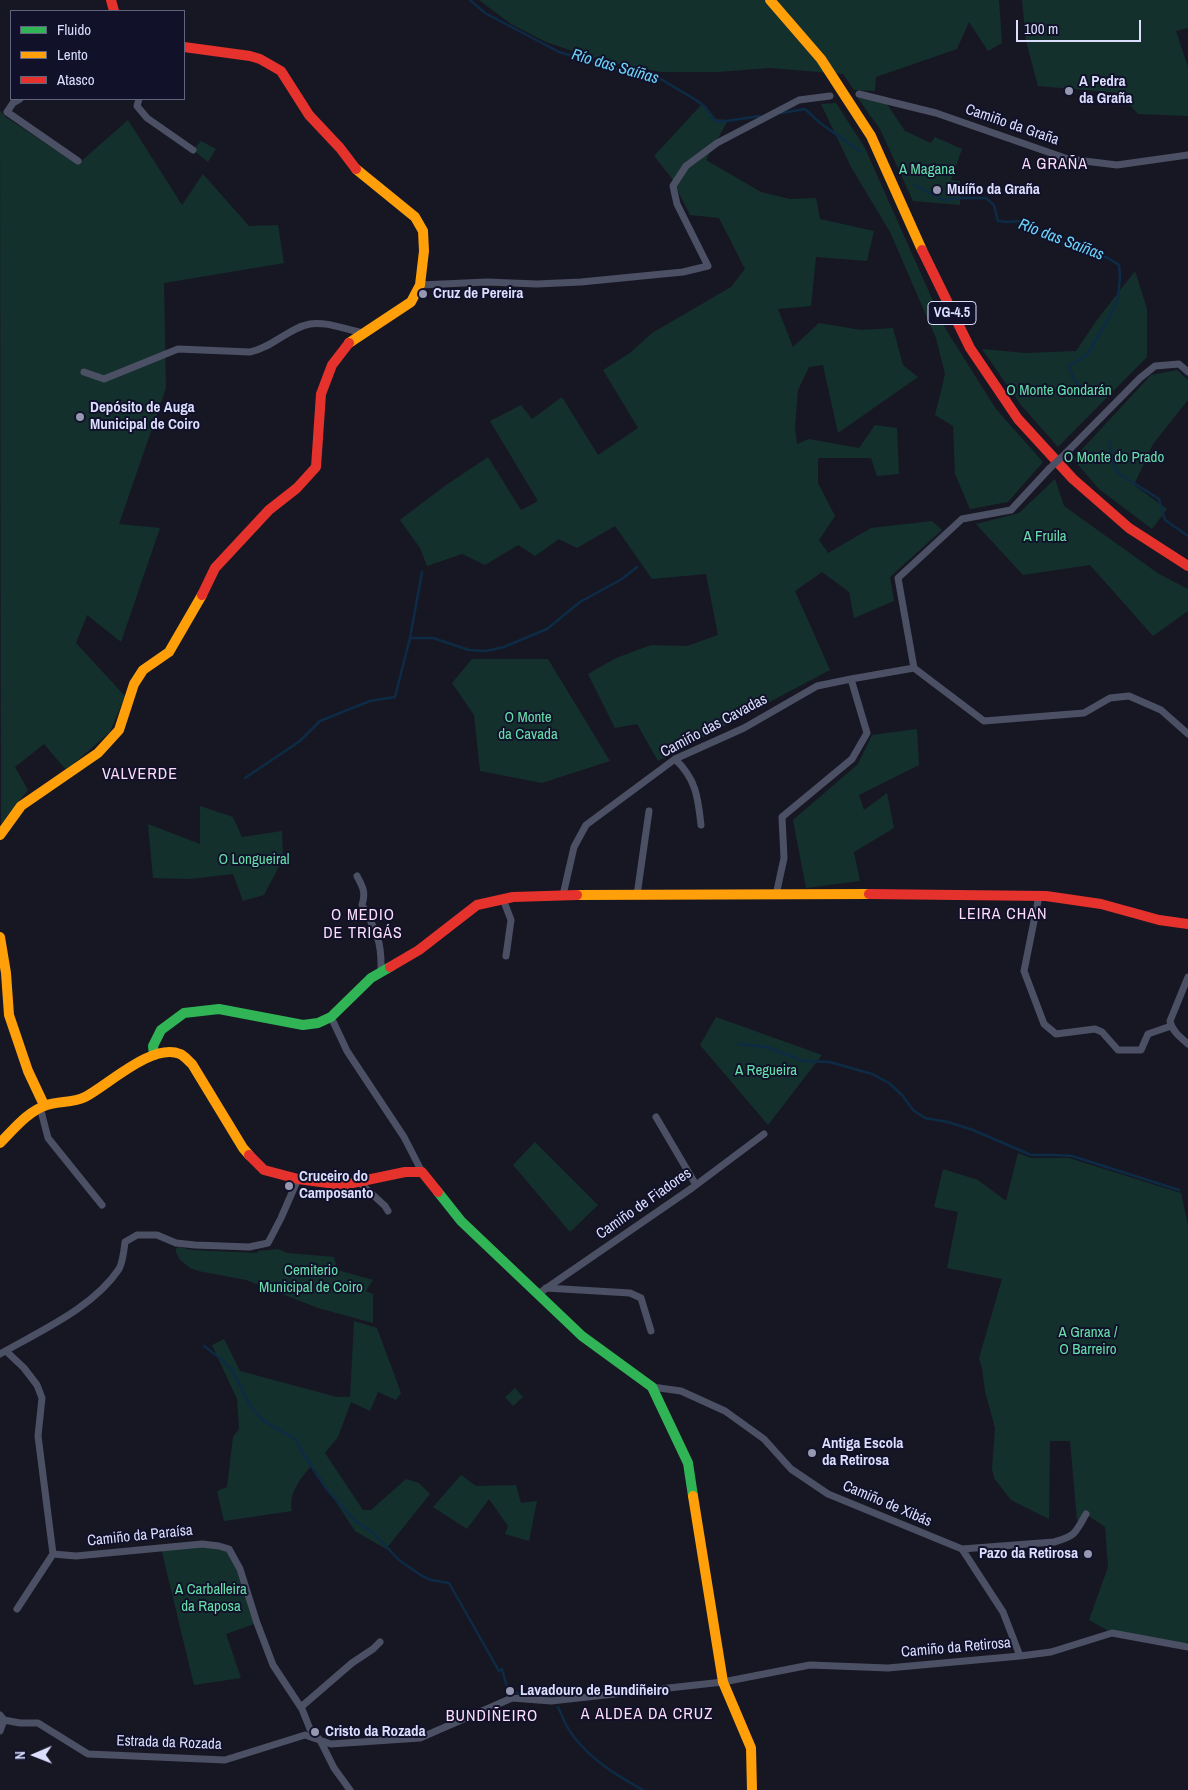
<!DOCTYPE html>
<html>
<head>
<meta charset="utf-8">
<style>
  body { margin:0 }
  #map { position:relative; width:1188px; height:1790px; overflow:hidden; background:#171724; font-family:"Archivo Narrow",sans-serif }
  canvas { display:block }
  .legend { position:absolute; left:10px; top:10px; width:175px; height:90px; box-sizing:border-box; background:#11122a; border:1px solid #62647f; margin:0; padding:6px 9px; list-style:none; font-size:15px; color:#dbdefe }
  .legend li { display:flex; align-items:center; gap:10px; height:25px }
  .legend b { width:25px; border:1px solid #62647f }
  .north { position:absolute; left:10px; top:1730px; width:50px; height:50px; -webkit-text-stroke:4px #11122a; paint-order:stroke; rotate:269deg; font-size:14px; font-weight:700; line-height:20px; text-align:center; color:#dbdefe }
  .north::after { content:''; display:block; margin:auto; width:18px; height:22px; background:#dbdefe; clip-path:polygon(50% 0,100% 100%,50% 72%,0 100%) }
  .scale { position:absolute; left:1016px; top:20px; width:125px; height:22px; box-sizing:border-box; border:2px solid #dbdefe; border-top:0; padding-left:6px; font-size:15px; line-height:18px; white-space:nowrap; color:#dbdefe; -webkit-text-stroke:4px #11122a; paint-order:stroke }
</style>
</head>
<body>
<div id="map">
<canvas width="1188" height="1790"></canvas>
<ul class="legend">
<li><b style="height:6px;background:#30b455"></b>Fluido</li>
<li><b style="height:6px;background:#ff9f0a"></b>Lento</li>
<li><b style="height:6px;background:#e5322d"></b>Atasco</li>
</ul>
<div class="north">N</div>
<div class="scale">100 m</div>
</div>
<script>
const ctx = document.querySelector('canvas').getContext('2d');
ctx.lineJoin = 'round';
function fillPath(path, color) { ctx.fillStyle = color; ctx.fill(path, 'evenodd'); }
function strokePath(path, color, width, dash) { ctx.strokeStyle = color; ctx.lineWidth = width; ctx.lineCap = dash ? 'butt' : 'round'; ctx.setLineDash(dash || []); ctx.stroke(path); }
function write(font, color, halo, rows, align = 'center') {
  ctx.font = font + ' "Archivo Narrow",sans-serif'; ctx.lineWidth = 4; ctx.setLineDash([]); ctx.textBaseline = 'middle'; ctx.strokeStyle = halo; ctx.fillStyle = color; for (const [text, x, y, turn = 0] of rows) {
    ctx.save(); ctx.translate(x, y); ctx.rotate((+turn || 0) * Math.PI / 180); ctx.textAlign = isNaN(turn) ? turn : align; if (halo) ctx.strokeText(text, 0, 0); ctx.fillText(text, 0, 0); ctx.restore();
  }
}
const green = new Path2D(`
  M479 0H999L1002 43 988 51 969 22 957 49 876 77 875 91 854 90 843 74 770 68 718 72H661L602 61 546 42 511 24Z
  M1022 0H1188V28L1176 31 1188 67V116L1138 114 1119 93 1038 86 1026 41Z
  M857 97 887 104 905 131 931 143 935 137 962 149 951 180 960 181V205L913 201 880 129Z
  M703 103 716 119 728 120 706 160 761 192 790 199 816 198 820 219 874 231 867 261 816 257 811 306 778 309 793 347 819 323 861 330 893 328 903 365 918 377 838 433 823 365 809 367 798 390 795 427 797 444 809 439 859 448 875 425 897 428 899 474 877 476 871 458H818V483L835 516 819 540 828 553 871 528 932 521 942 530 890 577 894 601 854 618 849 592 822 572 795 591 830 670 658 761 637 724 615 728 588 674 616 658 651 645 687 646 718 635 706 574 652 579 615 526 577 548 559 539 535 556 518 545 485 565 462 554 427 566 420 548 400 520 446 485 488 457 521 510 538 501 490 421 521 405 532 419 562 397 598 455 638 428 603 370 630 353 652 333 731 287 745 269 719 218 690 215 671 177 654 156Z
  M836 103 865 148 945 328 996 409 1043 462 1008 502 970 509 955 474 953 426 935 415 945 374 936 338 890 232 851 167 821 104Z
  M0 111 7 118 78 164 128 120 182 205 203 174 249 226 278 225 284 263 164 283 166 388 119 524 160 528 121 642 87 615 76 643 125 696 110 732 66 770 44 744 15 767 28 790 1 824Z
  M201 141 216 149 208 162 193 150Z
  M1135 271 1147 309V357L1058 447 1021 405 982 349 1025 353 1076 351 1097 320Z
  M1177 370 1188 380V400L1153 444 1134 485 1167 509 1152 529 1099 489 1073 459 1151 375Z
  M1055 479 1064 506 1159 574 1188 589V611L1153 636 1090 565 1023 575 976 524 1019 513Z
  M472 659H548L610 761 542 783 480 771 474 715 452 683Z
  M917 729 919 765 859 795 864 810 887 793 894 828 854 852 860 881 806 888 793 820 858 764 872 735Z
  M200 806 233 817 242 837 282 831 283 859 264 895 243 901 233 874 190 879 153 878 148 824 200 844Z
  M716 1017 822 1055 768 1125 700 1045Z
  M535 1142 598 1205 570 1232 513 1165Z
  M1018 1153 1031 1158H1069L1181 1193 1188 1225V1640L1186 1647 1112 1633 1089 1620 1108 1567 1105 1527 1086 1514 1077 1521 1070 1441H1050L1049 1519 1011 1500 994 1478 992 1469 995 1428 985 1391 982 1368 979 1358 1002 1279 947 1268 958 1212 934 1207 943 1169 978 1180 1006 1201Z
  M179 1247 192 1250 257 1253 258 1251 278 1249 288 1253 334 1257 336 1264 334 1269 373 1280 366 1291 373 1294V1323L318 1308 246 1280 198 1271 190 1268 180 1260 176 1252V1248Z
  M354 1321 377 1328 401 1393 396 1400 378 1392 370 1411 351 1402 338 1437 325 1453 363 1510H371L406 1479 419 1483 430 1494 386 1549 355 1531 312 1465C301 1478 288 1493 292 1511L224 1521 217 1491 227 1487 233 1437 239 1429 237 1399 212 1345 224 1339 240 1371 337 1397H350Z
  M515 1388 523 1397 513 1406 505 1397Z
  M461 1475 476 1486 516 1485 521 1503 537 1501 529 1541 505 1534 508 1526 489 1499 467 1529 433 1507Z
  M202 1544 229 1549 257 1623 226 1634 241 1678 194 1685 161 1548Z`);
const stream = new Path2D(`
  M470 0 485 13 559 52 619 70 659 78 696 100 705 107 715 121 720 122 760 116
  M781 113 805 109 820 123 861 152
  M914 185 944 200 959 198H986L994 205 998 221 1008 222 1020 221 1064 243 1108 258 1119 265 1120 277 1118 298 1110 316 1087 355 1068 366 1077 384 1096 397
  M1110 442 1111 457 1118 473 1159 499 1165 520 1188 536
  M410 638 422 572
  M245 778 300 741 320 721 370 701 395 697 410 638H433L469 650 486 651 504 647 547 629 580 602 622 579 637 567
  M738 1044 767 1047 803 1061 830 1062 872 1074 889 1083 902 1095 913 1110 925 1118 948 1122 973 1130 1031 1155H1054L1072 1156 1179 1190
  M204 1346 220 1358 232 1370 249 1404 262 1420 295 1439 304 1455 328 1491 354 1520 373 1533 399 1560 422 1576 431 1580 449 1583 499 1671 502 1669 507 1687 519 1694 552 1697
  M558 1707C561 1713 563 1719 566 1725 583 1755 614 1774 643 1790`);
const street = new Path2D(`
  M859 94 936 113 1068 159 1117 165 1188 155
  M20 99 13 103 7 112 78 161
  M139 99 137 106 147 118 193 150
  M420 285 487 282 537 284 581 282 683 272 708 266 677 204 673 186 686 166 717 143 799 100 830 96
  M84 372 104 379 178 349 250 352C272 348 288 328 310 324 326 321 347 330 364 333
  M1066 453 1140 378 1155 366 1179 364 1188 372
  M914 668 984 721 1084 713 1110 698 1129 696 1161 710 1188 734
  M675 759C696 779 698 797 701 825
  M357 876C363 887 366 893 362 905 377 932 382 942 381 972
  M563 895 574 847 586 825 675 759 744 728 817 686 851 679
  M637 895 649 811
  M776 895 784 858 782 817 852 759 867 733 851 679 914 668 898 578 962 519 1011 510 1049 469
  M1039 896 1024 971 1044 1024 1056 1034 1095 1029 1102 1032 1118 1050H1141L1148 1034 1171 1026
  M503 899 511 920 506 956
  M1188 977 1170 1021C1172 1031 1180 1037 1188 1044
  M331 1017 347 1051 404 1137 422 1172
  M40 1107 48 1138 102 1205
  M656 1117 696 1185
  M359 1182 385 1206 388 1211
  M546 1288 630 1293 641 1298 651 1331
  M538 1294 692 1188 764 1134
  M6 1351 24 1368 37 1385 42 1398 38 1436 53 1554
  M0 1354C40 1331 93 1308 119 1269 123 1262 124 1250 125 1242L137 1235H157L176 1243 195 1245 249 1247 268 1243 281 1218 298 1179
  M652 1387 681 1391 725 1411 764 1439 791 1469 828 1494 962 1549 1003 1612 1020 1656
  M962 1549 1054 1542C1076 1536 1075 1533 1086 1514
  M53 1554 76 1556 202 1544 219 1546 229 1549 240 1569 257 1623 273 1665 302 1709 310 1729 320 1740 334 1768 350 1790
  M17 1609 53 1554
  M301 1707 352 1663 373 1649 380 1642
  M0 1715 4 1720 20 1723H38L88 1754 225 1760 305 1735 331 1744 420 1738 512 1698 551 1701 723 1682 810 1665 888 1668 1020 1656 1051 1652 1112 1633 1188 1647
  M0 1731 4 1720`);
const fast = new Path2D(`
  M154 1055 153 1046 161 1030 184 1013 219 1009 303 1025 318 1023 331 1017 371 978 390 967
  M438 1192 461 1221 582 1336 652 1387 688 1463 693 1496`);
const slow = new Path2D(`
  M770 0 821 59 871 136 922 250
  M349 343 411 302 420 285 424 251 423 231 415 217 356 169
  M0 835 21 806 98 753 119 730 134 684 143 670 169 652 202 595
  M577 895 869 894
  M0 937 6 973 9 1015 28 1071 44 1105
  M0 1143C14 1129 28 1111 47 1105 60 1101 73 1103 85 1097 108 1085 153 1042 180 1054 185 1056 188 1061 192 1064L243 1148 249 1155
  M693 1496 723 1682 751 1748 752 1790`);
const jam = new Path2D(`
  M111 0 114 11
  M184 47 250 56 260 59 281 71 309 115 340 148 356 169
  M922 250 970 348 1018 419 1073 479 1129 528 1188 566
  M202 595 215 568 269 510 297 488 316 467 321 394 332 365 349 343
  M869 894 1046 896 1101 904 1159 920 1188 924
  M390 967 419 950 477 905 513 897 577 895
  M249 1155 264 1170 298 1179 343 1185 405 1172H422L438 1192`);
const streetBridge = new Path2D(`
  M1049 469 1066 453`);
const markers = [
  [1069,91,5,"#9698b2"],
  [937,190,5,"#9698b2"],
  [423,294,5,"#9698b2"],
  [80,417,5,"#9698b2"],
  [289,1186,5,"#9698b2"],
  [812,1453,5,"#9698b2"],
  [1088,1554,5,"#9698b2"],
  [510,1691,5,"#9698b2"],
  [315,1732,5,"#9698b2"]
];
const shields = [
  [952,313,48]
];
const shieldNames = [
  ["VG-4.5",952,313]
];
const poiNames = [
  ["A Pedra",1079,82],
  ["da Graña",1079,99],
  ["Muíño da Graña",947,190],
  ["Cruz de Pereira",433,294],
  ["Depósito de Auga",90,408],
  ["Municipal de Coiro",90,425],
  ["Cruceiro do",299,1177],
  ["Camposanto",299,1194],
  ["Antiga Escola",822,1444],
  ["da Retirosa",822,1461],
  ["Pazo da Retirosa",1078,1554,"right"],
  ["Lavadouro de Bundiñeiro",520,1691],
  ["Cristo da Rozada",325,1732]
];
const streetNames = [
  ["Camiño da Graña",1012,125,19],
  ["Camiño das Cavadas",714,726,-28],
  ["Camiño de Fiadores",644,1204,-35],
  ["Camiño de Xibás",887,1504,23],
  ["Camiño da Paraísa",140,1536,-6],
  ["Camiño da Retirosa",956,1648,-5],
  ["Estrada da Rozada",169,1743,2]
];
const parkNames = [
  ["A Magana",927,170],
  ["O Monte Gondarán",1059,391],
  ["O Monte do Prado",1114,458],
  ["A Fruila",1045,537],
  ["O Monte",528,718],
  ["da Cavada",528,735],
  ["O Longueiral",254,860],
  ["A Regueira",766,1071],
  ["Cemiterio",311,1271],
  ["Municipal de Coiro",311,1288],
  ["A Granxa /",1088,1333],
  ["O Barreiro",1088,1350],
  ["A Carballeira",211,1590],
  ["da Raposa",211,1607]
];
const waterNames = [
  ["Río das Saíñas",615,67,16],
  ["Río das Saíñas",1061,240,21]
];
const neighbourhoodNames = [
  ["A GRAÑA",1055,165],
  ["VALVERDE",140,775],
  ["LEIRA CHAN",1003,915],
  ["O MEDIO",363,916],
  ["DE TRIGÁS",363,934],
  ["A ALDEA DA CRUZ",647,1715],
  ["BUNDIÑEIRO",492,1717]
];
fillPath(green, '#14302c');
strokePath(stream, '#0d2b45', 2.5);
strokePath(street, '#4c5065', 7);
strokePath(fast, '#30b455', 10);
strokePath(slow, '#ff9f0a', 10);
strokePath(jam, '#e5322d', 10);
strokePath(streetBridge, '#4c5065', 7);
for (const [x, y, r, color] of markers) { const dot = new Path2D(); dot.arc(x, y, r, 0, 2 * Math.PI); ctx.fillStyle = color; ctx.fill(dot); strokePath(dot, '#11122a', 2); }
for (const [x, y, w] of shields) { const box = new Path2D(); box.roundRect(x - w / 2, y - 11.5, w, 23, 4); ctx.fillStyle = '#11122a'; ctx.fill(box); strokePath(box, '#dbdefe', 1); }
write('bold 14px', '#dbdefe', null, shieldNames);
write('bold 15px', '#dbdefe', '#11122a', poiNames, 'left');
write('15px', '#dbdefe', '#11122a', streetNames);
write('15px', '#66dfaa', '#11122a', parkNames);
write('italic 16px', '#6bd5fc', '#11122a', waterNames);
ctx.letterSpacing = '1px';
write('16px', '#feddf9', '#11122a', neighbourhoodNames);
ctx.letterSpacing = '0px';
</script>
</body>
</html>
